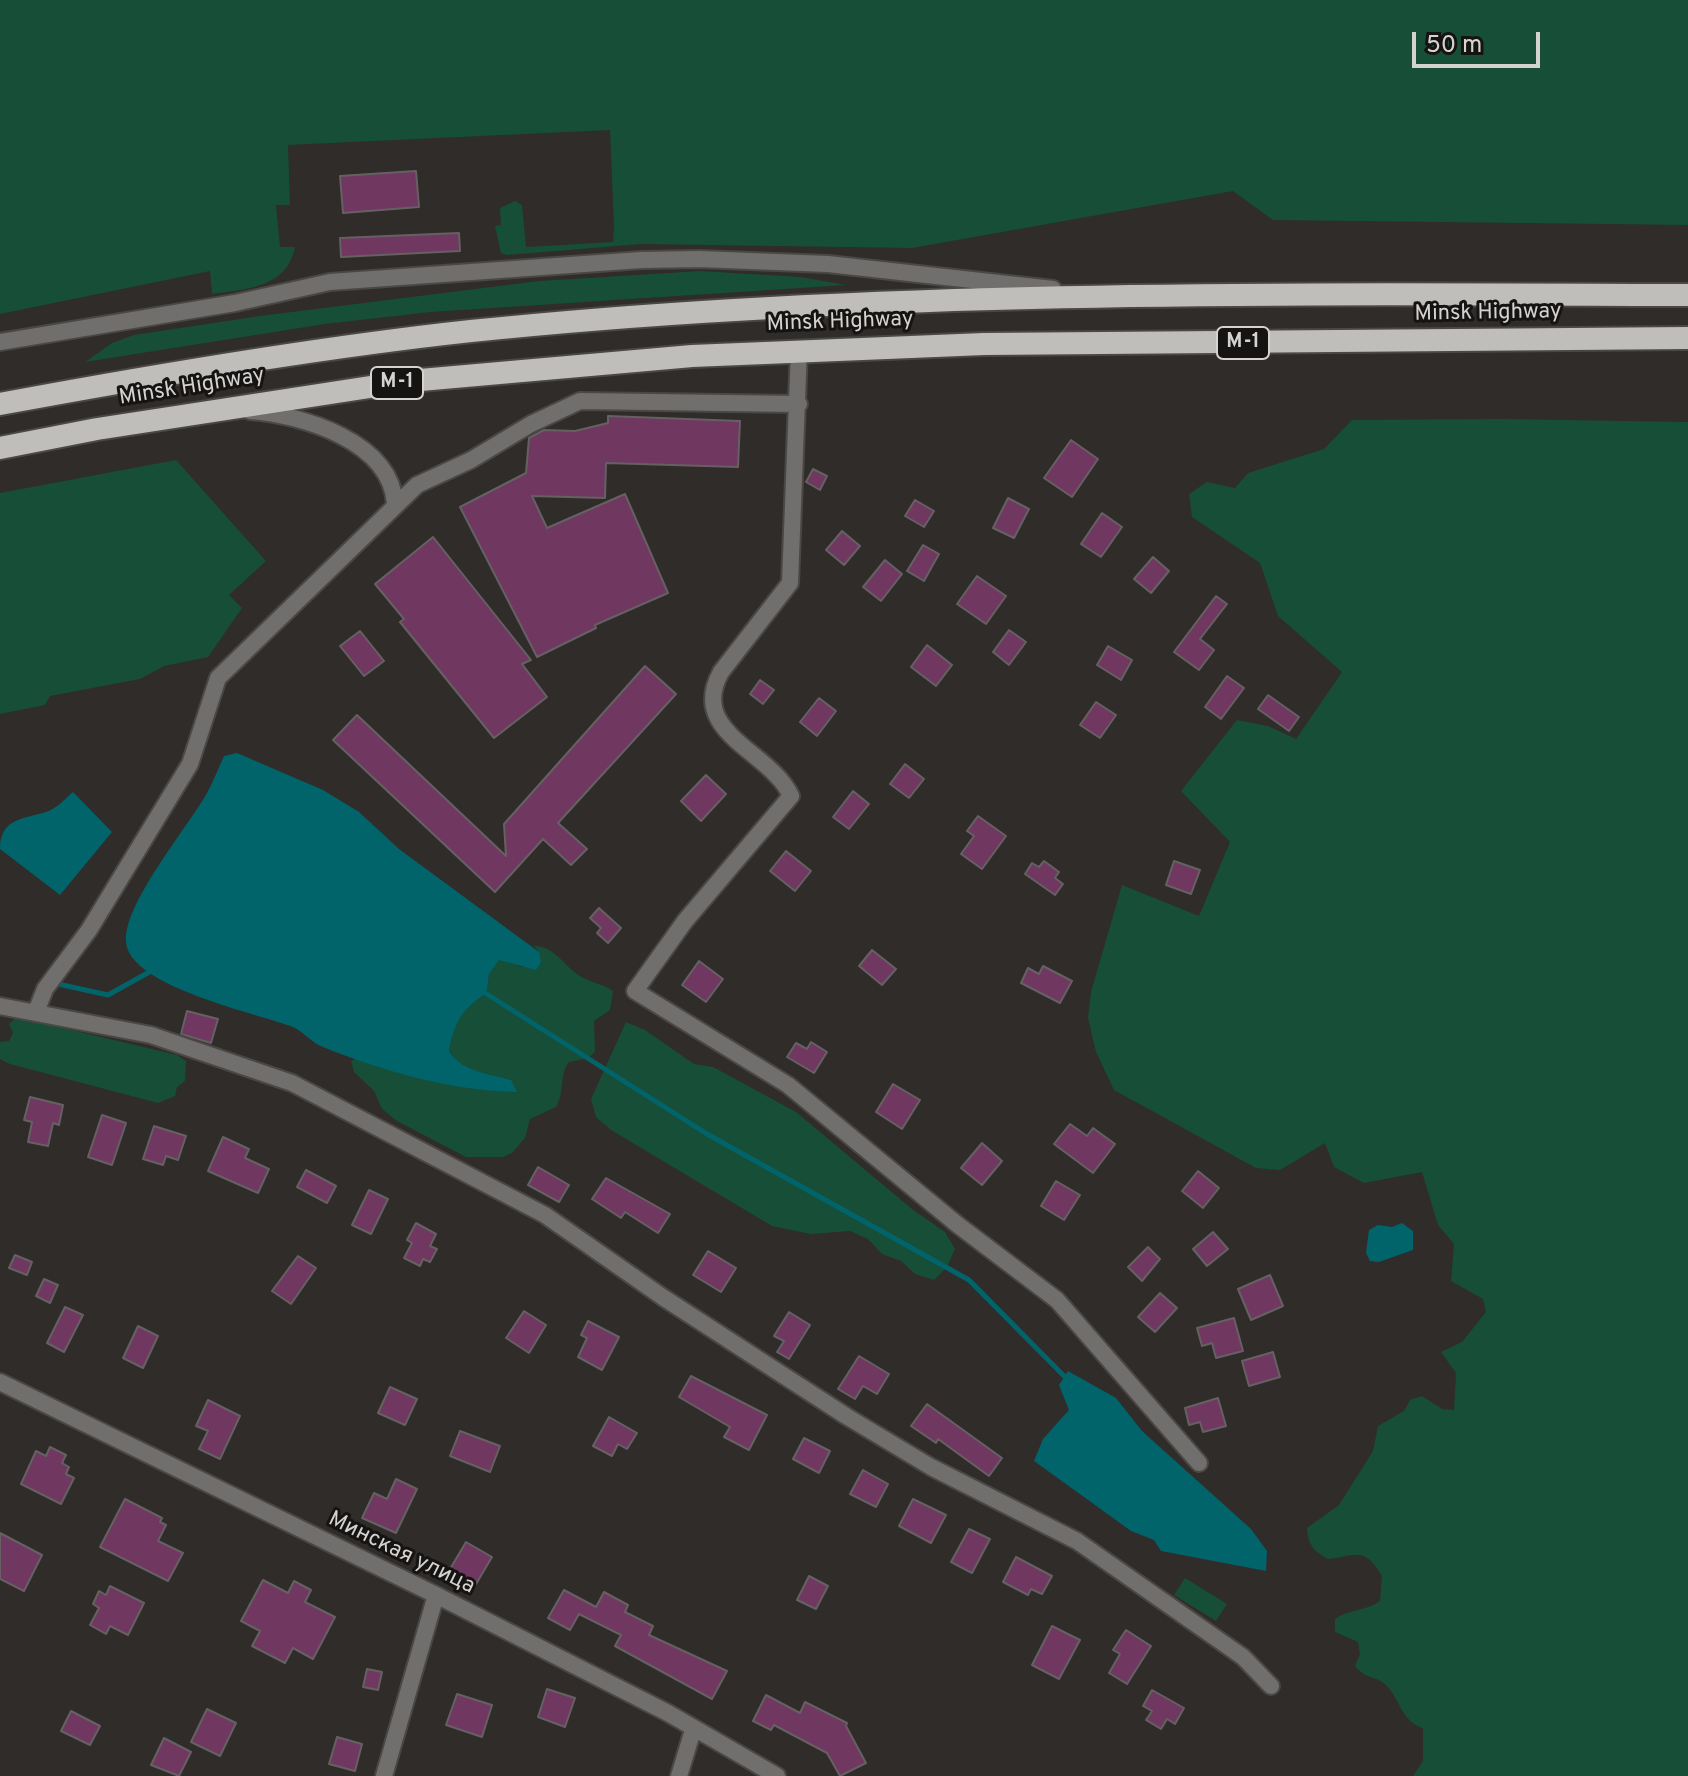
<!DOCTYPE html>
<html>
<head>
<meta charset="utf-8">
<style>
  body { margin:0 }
  #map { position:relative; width:1688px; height:1776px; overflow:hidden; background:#2f2c29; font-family:Overpass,sans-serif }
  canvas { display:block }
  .scale { position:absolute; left:1412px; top:32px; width:128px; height:36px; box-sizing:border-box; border:4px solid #d5d3d1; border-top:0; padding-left:10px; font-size:24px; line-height:28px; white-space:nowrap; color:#d5d3d1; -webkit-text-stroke:6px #161413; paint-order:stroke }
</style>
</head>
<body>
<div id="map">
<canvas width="1688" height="1776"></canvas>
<div class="scale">50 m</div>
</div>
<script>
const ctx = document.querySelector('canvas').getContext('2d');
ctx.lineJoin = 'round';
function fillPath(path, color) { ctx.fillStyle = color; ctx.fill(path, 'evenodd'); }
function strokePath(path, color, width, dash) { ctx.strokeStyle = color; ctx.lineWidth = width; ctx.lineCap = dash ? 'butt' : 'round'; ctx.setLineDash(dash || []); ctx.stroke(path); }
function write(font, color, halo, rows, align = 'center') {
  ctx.font = font + ' Overpass,sans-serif'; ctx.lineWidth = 6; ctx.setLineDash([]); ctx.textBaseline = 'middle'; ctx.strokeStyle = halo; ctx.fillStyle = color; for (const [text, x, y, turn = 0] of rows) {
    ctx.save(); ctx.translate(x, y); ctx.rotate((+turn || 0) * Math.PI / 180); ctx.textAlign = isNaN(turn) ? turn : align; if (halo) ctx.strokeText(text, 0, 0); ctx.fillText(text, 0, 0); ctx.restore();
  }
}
const green = new Path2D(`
  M0 0H1688V225L1273 220 1233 191 912 248 641 244 507 255 501 253 495 226 501 225 500 208 515 201 522 205 526 247 613 242 614 226 610 130 288 145 290 205H276L280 247H295C287 288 247 289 212 294L210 271 0 314Z
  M701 271 801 277 846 285 431 312 325 324 85 362 112 343 134 335 260 316 539 281Z
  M1501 419 1688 422V1776H1413L1423 1761V1728C1402 1722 1400 1700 1387 1686 1376 1675 1366 1680 1355 1666L1360 1654 1358 1642 1335 1632V1619C1349 1609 1366 1611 1380 1601L1382 1576C1364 1545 1355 1556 1328 1559 1313 1551 1308 1544 1307 1528L1339 1505 1373 1451 1378 1426 1404 1411 1410 1400 1422 1396 1442 1409 1454 1410 1456 1373 1441 1352 1462 1342 1486 1312 1483 1299 1451 1281 1454 1244 1438 1225 1422 1172 1364 1183 1334 1167 1325 1143 1280 1170 1256 1168 1114 1090 1096 1052 1088 1018 1091 992 1122 885 1199 916 1230 842 1181 791 1237 720 1268 726 1296 739 1342 672 1278 616 1260 563 1192 517 1189 494 1207 482 1235 488 1248 473 1324 449 1352 420Z
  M176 460 266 561 229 595 242 608 208 657 164 666 140 679 50 696 45 705 0 714V493Z
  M534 946C554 946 563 964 577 974 588 982 601 983 613 991L610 1010 594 1021 595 1051 589 1058 569 1062C559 1075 565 1092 556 1107L530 1119 525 1138 512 1153 503 1157H466L397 1121 382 1109 374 1091 354 1072 351 1061 357 1058 420 1078 501 1091 511 1080C489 1074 461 1071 449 1051 455 1021 461 1010 487 993L489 974 499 959 523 967 539 952Z
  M17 1017 177 1055 186 1061 185 1081 177 1087 175 1096 158 1103 10 1064 0 1059V1042L9 1041 13 1033 9 1024Z
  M626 1022 645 1030 694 1064 713 1067 796 1112 912 1209 945 1232 955 1249 947 1267 934 1280 915 1274 901 1261 882 1254 868 1239 850 1231 811 1234 772 1226 611 1130 596 1117 591 1099Z
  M1185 1578 1227 1604 1216 1621 1174 1595Z`);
const water = new Path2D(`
  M237 753 323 790 359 812 399 849 539 952 541 962 536 970 499 960 489 974 487 993C462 1009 455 1021 449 1051 461 1071 490 1074 511 1080L517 1092C453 1091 382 1071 323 1047 312 1043 304 1032 293 1027 260 1014 129 987 126 942 123 905 186 829 206 795 213 782 218 769 224 756Z
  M73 792 112 832 60 895 0 849C0 818 24 819 46 812 56 809 66 798 73 792Z
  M1402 1223 1413 1231V1250L1379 1262 1370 1261 1366 1253 1369 1230 1378 1225 1392 1227Z
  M1068 1371 1116 1398 1142 1431 1251 1529 1267 1551 1266 1571 1161 1551 1154 1540 1131 1531 1034 1461 1043 1439 1069 1410 1059 1385Z`);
const stream = new Path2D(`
  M58 984 108 995 153 970
  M482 991 707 1134 969 1280 1064 1376`);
const building = new Path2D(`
  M416 171 419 207 343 213 340 176Z
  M459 233 460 251 341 257 340 238Z
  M608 416 740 421 738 467 606 463 605 498 532 496 547 528 625 494 668 593 595 625 596 628 537 657 460 507 526 473 529 438 544 430 575 431 608 423Z
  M1071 440 1098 459 1072 497 1044 478Z
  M813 469 827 476 820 490 806 482Z
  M1008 498 1029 509 1014 538 993 528Z
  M915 500 934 511 924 527 905 516Z
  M1102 513 1122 527 1101 557 1081 544Z
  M842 531 860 546 844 565 826 550Z
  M433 537 531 660 522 664 547 697 494 738 400 622 404 619 375 584Z
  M923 545 939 554 924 581 907 571Z
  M1153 557 1169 571 1151 593 1134 579Z
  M885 560 902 574 881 601 863 587Z
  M977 576 1006 596 986 624 957 604Z
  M1216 596 1227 604 1200 639 1214 650 1199 670 1174 652Z
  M1009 630 1026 642 1009 665 993 652Z
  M360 631 384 661 364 676 340 646Z
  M927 645 952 665 936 686 911 667Z
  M1108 646 1132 660 1121 680 1097 665Z
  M645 666 676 694 558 823 587 849 571 865 543 839 495 892 333 740 357 715 506 856 504 824Z
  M1227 676 1244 688 1221 719 1205 707Z
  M760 680 774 690 763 704 750 694Z
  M1268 695 1299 717 1289 731 1258 709Z
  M819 698 836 711 817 736 800 722Z
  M1096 702 1116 715 1100 738 1080 725Z
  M905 764 924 779 909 798 890 784Z
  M706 775 726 794 701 821 681 801Z
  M853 791 869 804 849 829 833 817Z
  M978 816 1006 836 982 869 961 854 974 836 967 831Z
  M786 851 811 871 795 891 770 871Z
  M1044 861 1059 872 1055 878 1063 884 1055 895 1025 874 1032 863 1039 867Z
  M1174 861 1200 870 1191 894 1166 885Z
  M599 908 621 928 608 943 597 933 601 928 590 918Z
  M872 950 896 969 882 985 859 966Z
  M699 961 723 979 706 1002 682 985Z
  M1043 966 1072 981 1060 1003 1021 983 1028 968 1039 974Z
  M187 1011 218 1019 211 1043 181 1034Z
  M811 1042 827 1052 814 1073 787 1057 796 1043 807 1049Z
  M893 1084 920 1100 902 1129 876 1112Z
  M30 1097 63 1105 59 1125 53 1123 48 1146 28 1142 32 1122 24 1120Z
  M102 1115 126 1123 112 1165 88 1157Z
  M1070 1124 1087 1136 1093 1128 1115 1144 1093 1173 1054 1144Z
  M154 1126 186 1136 178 1160 166 1156 163 1165 143 1159Z
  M223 1137 249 1149 245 1158 269 1169 258 1193 208 1171Z
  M982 1143 1002 1161 982 1185 961 1168Z
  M538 1167 569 1185 559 1202 528 1185Z
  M306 1170 336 1186 327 1203 297 1187Z
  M1198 1171 1219 1188 1203 1208 1182 1191Z
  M606 1178 670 1214 658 1233 625 1212 621 1218 592 1199Z
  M1056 1181 1080 1195 1064 1220 1041 1206Z
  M369 1190 388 1199 371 1234 352 1225Z
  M416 1223 436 1234 430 1246 437 1249 430 1262 423 1259 420 1266 404 1258 412 1243 407 1240Z
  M1213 1232 1228 1249 1207 1266 1193 1249Z
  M1148 1247 1160 1259 1142 1281 1128 1267Z
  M708 1251 736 1268 721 1292 693 1275Z
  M15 1255 32 1262 27 1275 9 1268Z
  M298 1256 316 1268 291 1304 272 1291Z
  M1270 1275 1283 1306 1251 1320 1238 1289Z
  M44 1279 58 1285 50 1303 36 1296Z
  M1160 1293 1177 1308 1155 1332 1138 1317Z
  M65 1307 83 1315 64 1352 47 1343Z
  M524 1311 546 1325 529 1353 506 1338Z
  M789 1312 810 1325 789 1359 777 1352 784 1341 774 1336Z
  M1234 1318 1243 1351 1216 1358 1212 1343 1202 1346 1197 1328Z
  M588 1321 619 1337 602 1370 578 1357 587 1338 581 1335Z
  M138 1326 158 1336 143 1368 123 1358Z
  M1273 1352 1280 1377 1249 1386 1242 1361Z
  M859 1356 889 1374 877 1394 863 1386 855 1399 838 1389Z
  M691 1376 767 1415 749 1450 724 1437 730 1427 679 1397Z
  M390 1387 417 1399 405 1425 378 1413Z
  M1218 1398 1226 1426 1203 1432 1200 1422 1189 1425 1185 1408Z
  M208 1400 240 1416 220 1459 199 1449 208 1431 196 1426Z
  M927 1404 1002 1458 989 1476 938 1439 936 1443 911 1426Z
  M609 1417 637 1433 627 1449 618 1444 612 1456 593 1446Z
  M460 1431 500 1446 490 1472 450 1456Z
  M804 1438 830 1451 819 1473 793 1459Z
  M50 1447 66 1455 62 1463 69 1467 66 1474 74 1478 61 1504 21 1484 36 1451 46 1456Z
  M863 1470 888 1484 876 1507 850 1494Z
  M396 1479 417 1489 396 1533 362 1518 374 1493 387 1499Z
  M125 1499 162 1518 160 1522 166 1525 158 1541 183 1553 168 1581 100 1547Z
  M913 1499 946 1515 931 1543 899 1526Z
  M969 1529 990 1539 972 1573 951 1562Z
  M0 1533 42 1555 24 1591 0 1579Z
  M466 1542 492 1557 476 1584 450 1569Z
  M1016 1557 1052 1576 1042 1594 1031 1589 1028 1595 1003 1582Z
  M809 1576 828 1586 816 1609 797 1600Z
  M263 1580 288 1593 294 1581 311 1590 305 1602 335 1617 313 1659 293 1648 285 1663 252 1646 260 1631 241 1621Z
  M110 1586 144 1603 128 1635 110 1626 106 1634 90 1625 99 1608 93 1604 99 1591 106 1595Z
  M564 1590 596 1607 604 1592 628 1605 625 1612 653 1626 649 1635 727 1671 712 1699 615 1646 621 1635 579 1614 570 1630 548 1618Z
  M1052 1626 1080 1640 1059 1679 1032 1665Z
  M1126 1630 1151 1646 1127 1684 1109 1673 1120 1654 1113 1650Z
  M367 1669 382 1672 378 1690 363 1687Z
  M547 1689 575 1698 565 1727 538 1717Z
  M1152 1690 1184 1708 1175 1724 1167 1719 1161 1729 1146 1720 1152 1711 1143 1706Z
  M457 1694 492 1705 482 1737 446 1725Z
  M766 1695 800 1713 805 1702 847 1723 846 1726 866 1763 840 1776 827 1753 774 1725 771 1730 753 1721Z
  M207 1709 236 1723 220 1756 191 1742Z
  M71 1711 100 1726 90 1745 61 1731Z
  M337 1737 362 1744 355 1771 329 1764Z
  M164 1738 191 1752 179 1776 151 1765Z`);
const minor = new Path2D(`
  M0 342 235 303 330 282 641 260 699 259 828 264 1053 289
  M799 349 790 583 721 672C687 733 771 751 791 796L685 921 635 991 788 1085 958 1225 1057 1300 1199 1463
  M250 411C302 415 391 441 395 504
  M0 1006 151 1035 292 1083 545 1215 664 1298 846 1416 931 1467 1077 1541 1243 1657 1271 1686
  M36 1012 45 989 89 930 190 764 218 678 417 485 471 460 531 424 580 401 799 404
  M0 1382 436 1595 668 1713 777 1776
  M384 1776 436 1595
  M679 1776 693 1730`);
const trunk = new Path2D(`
  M0 404C156 375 314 348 471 331 875 289 1283 294 1688 295
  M0 448 97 429 409 381 692 356 984 344 1688 338`);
const shields = [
  [1243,343,52],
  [397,383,52]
];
const shieldNames = [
  ["М-1",1243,343],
  ["М-1",397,383]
];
const streetNames = [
  ["Minsk Highway",1488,314,-1],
  ["Minsk Highway",840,323,-2],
  ["Minsk Highway",192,388,-9],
  ["Минская улица",401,1554,26]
];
fillPath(green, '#174e38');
fillPath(water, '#01646b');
strokePath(stream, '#01646b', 5);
fillPath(building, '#703761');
strokePath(building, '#656163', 2);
strokePath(minor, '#4a4744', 20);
strokePath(trunk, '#4a4744', 26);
strokePath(minor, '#706f6d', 16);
strokePath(trunk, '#c0beba', 22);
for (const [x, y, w] of shields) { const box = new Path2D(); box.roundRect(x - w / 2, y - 16, w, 32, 6); ctx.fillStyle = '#161413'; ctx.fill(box); strokePath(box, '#d5d3d1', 2); }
write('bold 20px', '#d5d3d1', null, shieldNames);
write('22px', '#d5d3d1', '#161413', streetNames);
</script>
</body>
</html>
